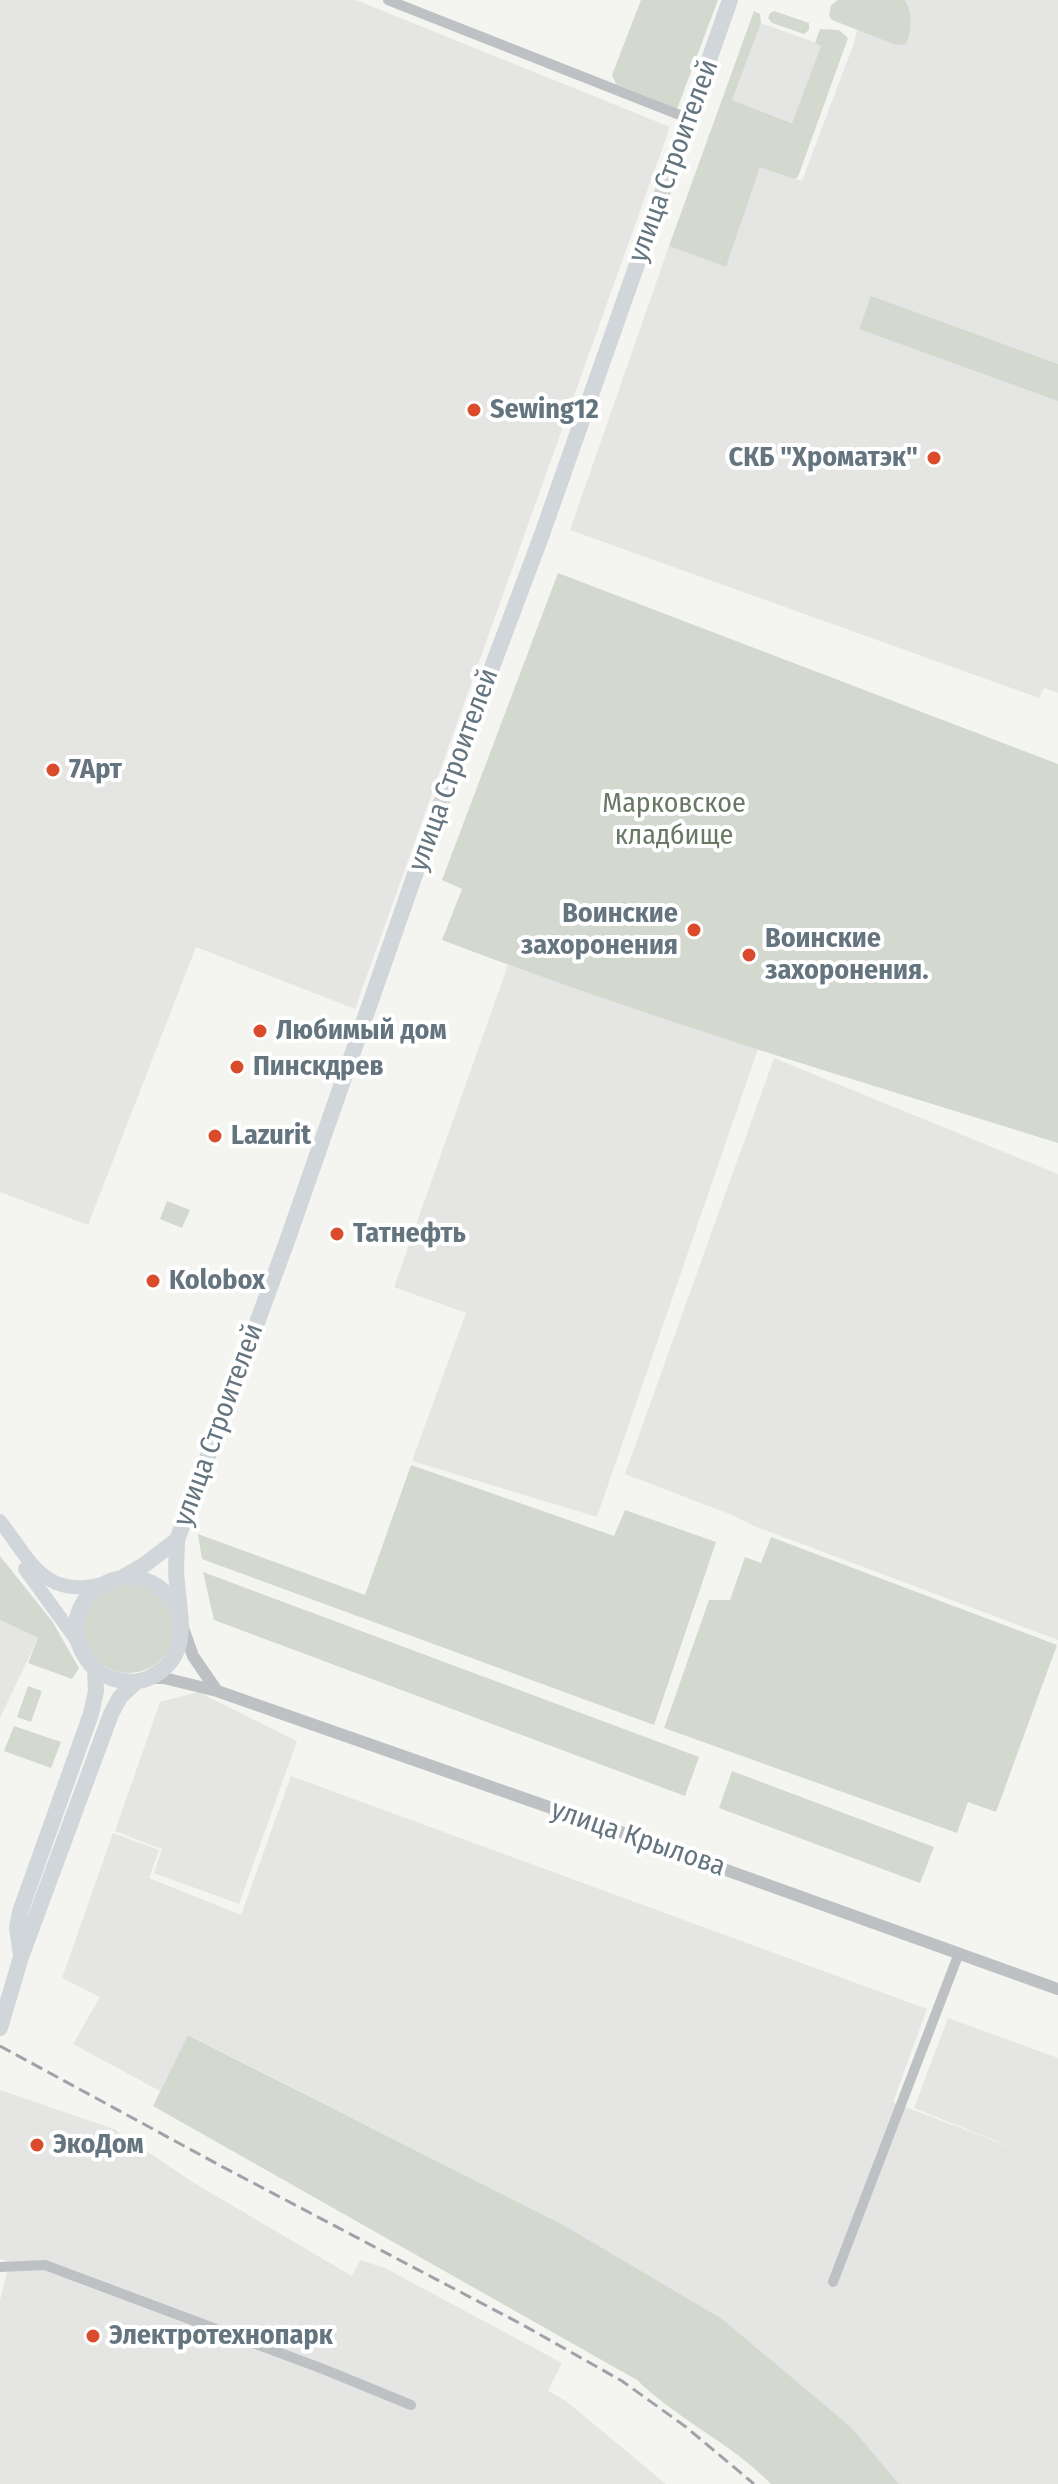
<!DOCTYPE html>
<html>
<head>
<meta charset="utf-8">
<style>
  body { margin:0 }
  canvas { display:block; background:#f4f4f0 }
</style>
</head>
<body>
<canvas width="1058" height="2484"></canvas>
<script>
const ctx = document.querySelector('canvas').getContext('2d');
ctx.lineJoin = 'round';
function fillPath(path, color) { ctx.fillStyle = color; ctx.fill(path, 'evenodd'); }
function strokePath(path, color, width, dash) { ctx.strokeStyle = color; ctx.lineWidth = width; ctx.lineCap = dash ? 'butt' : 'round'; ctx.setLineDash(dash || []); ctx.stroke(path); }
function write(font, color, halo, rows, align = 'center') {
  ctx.font = font + ' "Fira Sans Condensed",sans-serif'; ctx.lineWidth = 8; ctx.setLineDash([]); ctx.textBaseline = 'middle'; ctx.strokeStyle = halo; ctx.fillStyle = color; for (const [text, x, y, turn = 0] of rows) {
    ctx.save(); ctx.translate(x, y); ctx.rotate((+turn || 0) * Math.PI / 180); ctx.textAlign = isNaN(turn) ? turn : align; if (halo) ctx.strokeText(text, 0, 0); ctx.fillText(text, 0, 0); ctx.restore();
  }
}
const built = new Path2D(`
  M0 0H356L670 127 355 1009 196 947 88 1225 0 1192Z
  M864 0H1058V693L1044 688 1039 698 570 530 669 246 726 266 760 166 802 181 854 43Z
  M761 23 822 45 793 123 732 100Z
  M508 965 758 1049 597 1517 412 1461 466 1313 394 1287Z
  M774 1058 1058 1174V1640L754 1526 732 1515 625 1474Z
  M0 1620 38 1638 0 1718Z
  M198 1692 297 1741 239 1904 154 1873 162 1849 115 1831 160 1702Z
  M291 1776 927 2009 893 2102 1031 2155 914 2108 948 2018 1058 2058V2484H899L851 2427 722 2320 565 2226 189 2035 160 2091 73 2044 100 1997 62 1978 113 1833 159 1850 149 1878 241 1915Z
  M0 2090 114 2129 194 2183 352 2276 360 2260 385 2268 562 2363 548 2391 566 2401 666 2484H0V2300L10 2262 0 2259Z`);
const green = new Path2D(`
  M641 0H718L677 109 616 84 612 75Z
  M838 0H904C913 9 912 33 906 44L896 45 832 20 829 16 831 5Z
  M754 11 760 14 761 23 732 100 792 123 821 46 815 43 820 29 839 30 848 38 798 177 794 179 760 167 726 267 669 246Z
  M774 11 809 23V30L804 34 772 23 768 18 770 13Z
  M871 296 1058 364V401L859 329Z
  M558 573 1058 764V1143C852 1079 644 1017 442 940L462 889 442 880Z
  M167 1201 190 1210 182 1228 160 1219Z
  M411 1465 614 1536 625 1510 716 1542 654 1725 202 1559 198 1534 365 1595Z
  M771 1537 1057 1645 996 1812 968 1802 957 1833 664 1728 709 1600H730L745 1557 761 1563Z
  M0 1556 52 1621 79 1668 72 1679 28 1663 38 1638 0 1620Z
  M203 1572 699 1757 685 1796 214 1620Z
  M84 1628a45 45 0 1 1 90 0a45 45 0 1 1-90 0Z
  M28 1686 42 1691 31 1722 17 1717Z
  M14 1726 61 1742 51 1768 4 1751Z
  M732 1771 934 1847 920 1883 719 1808Z
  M188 2035 565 2226 722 2319 851 2427 899 2484H771C731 2443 678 2420 637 2380L153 2106Z`);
const minor = new Path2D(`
  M388 0 690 119
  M0 2267 45 2265 323 2369 411 2405
  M833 2282 959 1953`);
const tertiary = new Path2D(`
  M183 1628 193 1656 217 1691
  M150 1678H164L217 1691 623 1833 1058 1989`);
const secondary = new Path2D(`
  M0 1521C31 1561 44 1599 102 1584
  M25 1569 78 1642`);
const primary = new Path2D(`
  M125 1576 144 1565 177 1540
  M179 1611C142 1543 55 1591 81 1649 87 1662 97 1673 111 1678 125 1683 140 1683 153 1676 191 1655 180 1619 177 1583 175 1569 177 1554 177 1540L286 1244 427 840 541 537 730 0
  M21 1955 17 1928 20 1912 91 1714 96 1691 95 1669
  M0 2028 21 1957 111 1714 120 1697 136 1682`);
const rail = new Path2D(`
  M0 2046 221 2166 523 2325 622 2381 686 2427 754 2484`);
const markers = [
  [474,410,8,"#da4b2b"],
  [934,458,8,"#da4b2b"],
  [53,770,8,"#da4b2b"],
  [694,930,8,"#da4b2b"],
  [749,955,8,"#da4b2b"],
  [260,1031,8,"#da4b2b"],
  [237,1067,8,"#da4b2b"],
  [215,1136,8,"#da4b2b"],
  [337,1234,8,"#da4b2b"],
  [153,1281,8,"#da4b2b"],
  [37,2145,8,"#da4b2b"],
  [93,2336,8,"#da4b2b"]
];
const streetNames = [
  ["улица Строителей",674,161,-70],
  ["улица Строителей",454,770,-70],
  ["улица Строителей",219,1425,-70],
  ["улица Крылова",638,1839,19]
];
const poiNames = [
  ["Sewing12",490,410],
  ["СКБ \"Хроматэк\"",918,458,"right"],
  ["7Арт",69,770],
  ["Воинские",678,914,"right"],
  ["захоронения",678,946,"right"],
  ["Воинские",765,939],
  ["захоронения.",765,971],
  ["Любимый дом",276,1031],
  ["Пинскдрев",253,1067],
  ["Lazurit",231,1136],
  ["Татнефть",353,1234],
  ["Kolobox",169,1281],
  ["ЭкоДом",53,2145],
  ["Электротехнопарк",109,2336]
];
const parkNames = [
  ["Марковское",674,804],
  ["кладбище",674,836]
];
fillPath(built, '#e5e6e4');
fillPath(green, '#d4d9d0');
strokePath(minor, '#bdc1c4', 10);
strokePath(tertiary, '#bdc1c4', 12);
strokePath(secondary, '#d1d6da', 14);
strokePath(primary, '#d1d6da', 16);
strokePath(rail, '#9da3a8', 3, [12, 6]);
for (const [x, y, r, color] of markers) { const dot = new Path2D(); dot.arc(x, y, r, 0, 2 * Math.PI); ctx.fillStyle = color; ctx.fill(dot); strokePath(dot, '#fff', 3); }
write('28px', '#657580', '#fff', streetNames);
write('bold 28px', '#657580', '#fff', poiNames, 'left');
write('28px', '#687863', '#fff', parkNames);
</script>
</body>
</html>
